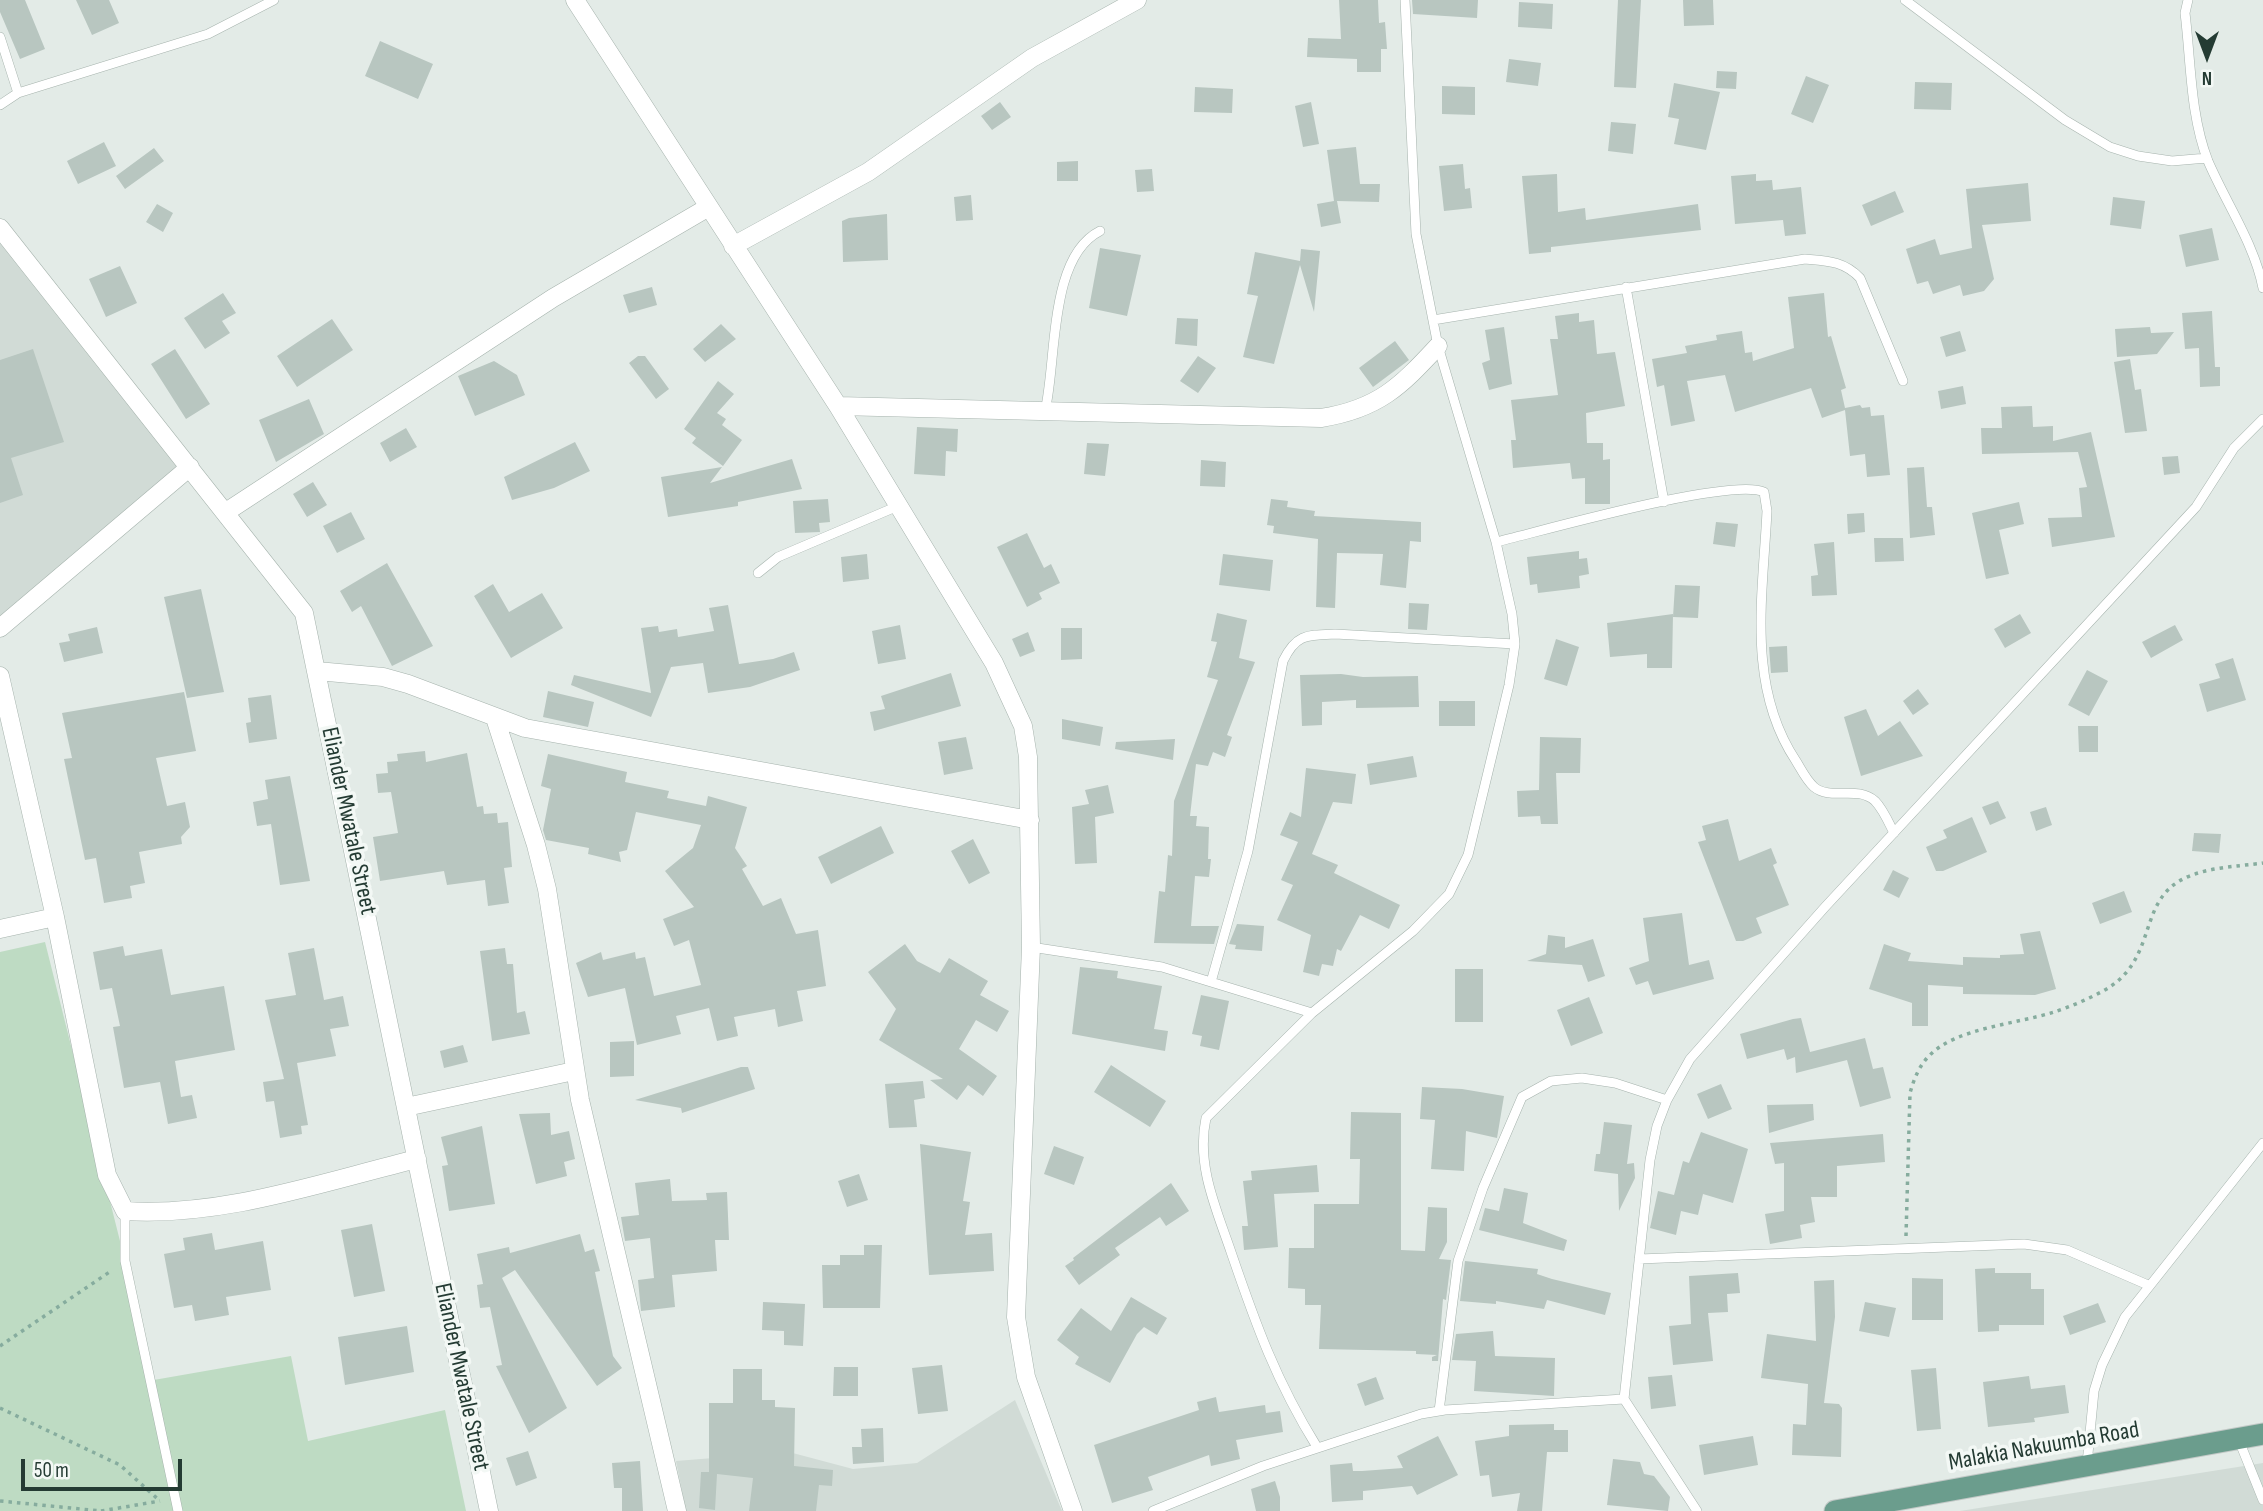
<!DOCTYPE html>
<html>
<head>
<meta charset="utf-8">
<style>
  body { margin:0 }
  #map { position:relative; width:2263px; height:1511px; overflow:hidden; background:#e3ebe7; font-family:"Sofia Sans Condensed",sans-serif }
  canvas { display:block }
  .north { position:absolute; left:2172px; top:21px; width:70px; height:70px; -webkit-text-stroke:5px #f3f8f5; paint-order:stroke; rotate:180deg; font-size:19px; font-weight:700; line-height:28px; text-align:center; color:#243b33 }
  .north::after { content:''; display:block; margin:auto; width:24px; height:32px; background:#243b33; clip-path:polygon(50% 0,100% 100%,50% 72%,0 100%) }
  .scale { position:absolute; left:21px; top:1459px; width:161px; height:32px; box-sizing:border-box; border:4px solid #243b33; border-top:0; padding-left:9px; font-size:21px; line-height:24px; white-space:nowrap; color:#243b33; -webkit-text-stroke:5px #f3f8f5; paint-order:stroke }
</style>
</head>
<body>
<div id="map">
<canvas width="2263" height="1511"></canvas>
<div class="north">N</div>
<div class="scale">50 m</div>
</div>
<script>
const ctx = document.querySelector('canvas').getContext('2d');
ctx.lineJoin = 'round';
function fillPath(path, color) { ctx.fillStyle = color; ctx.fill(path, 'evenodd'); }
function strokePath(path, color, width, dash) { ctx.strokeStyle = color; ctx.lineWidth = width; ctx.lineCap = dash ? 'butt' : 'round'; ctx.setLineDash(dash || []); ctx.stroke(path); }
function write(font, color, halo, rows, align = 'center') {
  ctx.font = font + ' "Sofia Sans Condensed",sans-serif'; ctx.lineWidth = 7; ctx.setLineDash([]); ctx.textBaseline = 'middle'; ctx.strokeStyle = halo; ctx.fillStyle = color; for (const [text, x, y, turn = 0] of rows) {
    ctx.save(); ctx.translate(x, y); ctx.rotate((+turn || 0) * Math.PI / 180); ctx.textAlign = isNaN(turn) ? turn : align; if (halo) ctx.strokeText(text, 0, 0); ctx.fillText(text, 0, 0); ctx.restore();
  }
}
const built = new Path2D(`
  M0 228 190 467 0 628Z
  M1015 1400 1062 1511H686L676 1461 789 1452 853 1469 917 1463Z
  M2263 1463V1511H1960Z`);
const green = new Path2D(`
  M45 942 125 1261 148 1381 291 1356 308 1441 445 1410 466 1511H0V952Z`);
const building = new Path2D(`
  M0 0H25L45 49 20 59 0 12Z
  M76 0H109L119 23 92 35Z
  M1339 0H1378L1379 23 1385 22 1387 49H1381V72H1357V59L1307 57 1308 38 1341 39Z
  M1412 0H1478L1477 18 1413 14Z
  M1618 0H1641L1636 88 1614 87Z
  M1683 0H1713L1714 25 1684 26Z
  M1519 2 1553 4 1552 29 1518 27Z
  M380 41 433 64 418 99 365 76Z
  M1509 59 1541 63 1538 86 1506 82Z
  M1717 71 1737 72 1736 89 1716 88Z
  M1806 76 1829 85 1813 123 1791 114Z
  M1915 82 1952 83 1951 110 1914 109Z
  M1674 83 1720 92 1706 150 1674 144 1679 119 1668 117Z
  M1442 86 1475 87V115L1442 114Z
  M1195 87 1233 89 1232 113 1194 112Z
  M1000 102 1011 117 992 130 981 116Z
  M1311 102 1319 144 1303 147 1295 106Z
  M1611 122 1636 124 1633 154 1608 151Z
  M104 142 116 166 78 184 67 161Z
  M1356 147 1360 184H1380L1379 202 1337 201 1341 223 1321 227 1317 204 1334 201 1327 150Z
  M154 148 164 161 125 189 116 176Z
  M1078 161V181H1057V162Z
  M1463 164 1465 189 1470 188 1472 208 1444 211 1439 166Z
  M1152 169 1154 191 1137 192 1135 170Z
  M1557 174 1558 212 1585 208 1586 220 1698 204 1701 230 1551 247V252L1529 254 1522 176Z
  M1756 174V181L1772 180 1773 190 1801 187 1806 234 1785 236 1783 220 1735 224 1731 176Z
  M2028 183 2031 221 1982 225 1994 279 1984 291 1963 296 1960 285 1933 294 1928 281 1917 284 1906 249 1935 239 1940 255 1972 248 1966 189Z
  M1895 191 1904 212 1871 226 1862 205Z
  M971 195 973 220 956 221 954 197Z
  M2113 197 2145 201 2141 229 2110 225Z
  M157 204 173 213 163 232 146 222Z
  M887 214 888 260 843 262 842 221 849 218Z
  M2212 228 2219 260 2186 267 2179 235Z
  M1100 248 1141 255 1127 316 1089 308Z
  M1301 249 1320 251 1314 312 1300 265 1274 364 1243 357 1258 296 1247 294 1255 252 1300 261Z
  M120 266 137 303 106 317 89 279Z
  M652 287 657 305 629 313 623 295Z
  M223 293 236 313 222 321 230 333 205 349 184 318Z
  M1824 293 1828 337 1831 336 1846 388 1841 390 1845 408 1860 405 1862 408 1870 407 1871 416 1884 415 1890 475 1867 477 1865 454 1850 456 1845 410 1822 418 1811 388 1735 412 1725 375 1687 381 1695 421 1671 426 1664 385 1657 387 1652 359 1687 353 1685 346 1717 340 1716 335 1742 331 1745 353 1752 352 1753 361 1794 348 1788 297Z
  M2212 311 2215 367H2220V386L2200 387 2199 348 2185 349 2182 313Z
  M1579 313V322L1594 320 1597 354 1615 352 1625 406 1586 413 1587 443H1603V460L1610 459V504H1585V478L1572 479 1570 463 1513 468 1511 440H1516L1511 400 1558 395 1550 339H1558L1555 316Z
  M1177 318 1198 319 1197 346 1175 344Z
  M332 319 353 350 297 387 277 356Z
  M721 324 736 339 705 362 693 349Z
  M1504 327 1512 384 1489 390 1482 363 1490 360 1485 330Z
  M2150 327 2151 333 2174 332 2157 354 2117 357 2115 329Z
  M1960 331 1966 351 1946 357 1940 337Z
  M1395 341 1409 360 1373 387 1359 368Z
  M33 349 64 442 11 458 23 495 0 503V360Z
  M175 349 210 404 186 419 151 364Z
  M638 356H645L669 389 656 399 629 363Z
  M1198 356 1216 368 1198 393 1180 381Z
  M2130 359 2135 390 2141 389 2147 431 2125 433 2114 362Z
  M494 361 517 375 525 395 475 416 458 376Z
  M718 381 734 394 717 413 726 419 722 425 742 440 723 466 692 443 696 438 684 429Z
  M1963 386 1966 404 1941 409 1938 391Z
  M309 399 324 434 276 462 259 420Z
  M2032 406 2033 427 2053 426V441L2091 432 2115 537 2052 547 2048 518 2082 517 2079 488 2087 487 2078 452 1982 454 1981 428H2002L2001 407Z
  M917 427 958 429 957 452 946 451 945 476 914 474Z
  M406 428 417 447 390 462 380 443Z
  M575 442 590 471 554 488 512 500 504 477Z
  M1087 443 1109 444 1105 476 1084 474Z
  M2178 456 2180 473 2164 475 2162 457Z
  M792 459 802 489 738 502V506L668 517 661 477 722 467 710 483Z
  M1201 460 1226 462 1225 487 1200 486Z
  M1924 467 1927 507H1932L1935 535 1910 538 1907 468Z
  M313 482 327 505 307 517 293 494Z
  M828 499 830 522 819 523 820 532 795 533 793 501Z
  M1271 499 1288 501 1287 507 1315 511 1314 516 1421 522V542L1410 541 1406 588 1380 585 1383 554 1337 553 1335 608 1316 607 1318 539 1273 533 1274 526 1267 525Z
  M2019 502 2024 524 1999 530 2009 574 1986 579 1972 513Z
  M351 512 365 539 337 553 323 526Z
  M1864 513 1865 532 1848 534 1847 514Z
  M1716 522 1738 524 1735 547 1713 544Z
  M1027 533 1044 568 1051 564 1060 583 1039 593 1042 599 1027 607 997 547Z
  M1874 538H1903L1904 561 1875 562Z
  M1834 542 1837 595 1812 596 1811 576 1818 575 1814 544Z
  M1579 551V559L1587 558 1589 574 1579 576 1580 588 1538 593 1537 584 1530 585 1527 557Z
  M867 554 869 579 843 582 841 557Z
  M1223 554 1273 560 1270 591 1219 585Z
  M387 563 433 646 392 666 361 606 352 612 340 591Z
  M493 584 509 612 542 593 563 628 511 658 474 596Z
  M1675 585 1700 586 1698 618 1673 617Z
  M201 589 224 692 187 698 164 597Z
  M1409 603 1429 604 1427 630 1408 629Z
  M728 605 739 664 773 659 794 652 800 670 750 687 708 693 703 663 671 667 651 717 571 685 574 675 651 693 641 628 658 626 659 632 677 629 678 637 714 631 709 608Z
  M1217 613 1247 620 1239 658 1255 662 1227 735 1232 737 1225 757 1213 752 1208 766 1196 764 1190 816H1197L1196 826 1209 827 1208 859H1211L1209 877 1195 876 1191 926H1219L1214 944 1154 943 1159 891 1165 892 1168 855 1172 856 1174 801 1218 680 1207 677 1217 642 1211 641Z
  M1673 614 1672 668H1647V654L1610 657 1607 623Z
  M2020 614 2031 633 2005 648 1994 629Z
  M900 625 906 659 878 664 872 631Z
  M2175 625 2183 640 2151 658 2142 642Z
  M97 627 103 653 64 662 59 643 70 641 68 634Z
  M1061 628H1082V659L1061 660Z
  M1028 632 1035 651 1020 657 1012 639Z
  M1556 639 1579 647 1567 686 1544 679Z
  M1787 646 1788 672 1771 673 1769 647Z
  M2233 658 2246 700 2207 712 2199 684 2220 678 2215 664Z
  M2087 670 2108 681 2089 716 2068 705Z
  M951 673 961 706 874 731 870 712 885 709 881 696Z
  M1341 674 1363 677 1418 676 1419 707 1356 708V700L1322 702V725L1302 726 1300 675Z
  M1918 689 1929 704 1913 715 1903 701Z
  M548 691 594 702 588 727 543 717Z
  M184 692 196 751 156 758 167 806 185 802 190 827 181 837 182 844 139 852 145 883 130 886 132 898 104 903 96 858 85 860 64 759 72 758 62 713Z
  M271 695 277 739 249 743 246 723 251 722 248 698Z
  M1439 701H1475V726H1439Z
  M1866 709 1878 736 1900 721 1923 756 1861 776 1844 717Z
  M1062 719 1103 727 1100 746 1062 739Z
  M2078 726H2098V752H2079Z
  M966 737 973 769 944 775 938 742Z
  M1540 737 1581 738 1580 773H1556L1558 824H1541L1540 816 1518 817 1517 791 1539 790Z
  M1175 739 1173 760 1115 749 1116 742Z
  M425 751 426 762 467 753 477 807 483 806 484 814 497 813 498 823 508 822 512 867 504 868 509 903 488 906 485 880 447 885 444 871 380 881 373 837 398 833 391 792 378 793 376 774 388 773 387 762 398 761 397 754Z
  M548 754 627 772 625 782 669 791 667 798 706 806 708 796 747 807 735 848 747 866 742 869 763 906 781 898 796 934 818 930 826 986 797 991 803 1021 778 1027 775 1009 734 1017 738 1036 717 1041 709 1008 676 1016 681 1034 637 1045 625 988 588 997 576 963 601 952 603 960 635 952 636 959 645 957 654 996 701 985 689 940 674 946 663 919 694 907 665 871 693 848 701 825 636 812 627 850 619 852 621 862 588 854 589 848 546 840 543 830 551 789 541 786Z
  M1413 756 1417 777 1370 785 1367 764Z
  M1306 768 1356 774 1352 804 1333 802 1312 854 1338 865 1334 873 1400 905 1389 929 1360 915 1341 951 1337 949 1333 966 1322 964 1319 976 1303 972 1311 935 1277 920 1293 885 1281 880 1298 842 1280 835 1290 812 1301 817Z
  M290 776 310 881 280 885 271 824 257 826 253 802 268 799 265 780Z
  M1108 785 1114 813 1095 817 1097 863 1075 864 1072 807 1089 804 1085 790Z
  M1998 801 2006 818 1990 825 1982 807Z
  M2046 807 2052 825 2036 831 2030 812Z
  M1972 817 1987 852 1943 871H1936L1926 847 1947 838 1943 830Z
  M1728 819 1739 861 1771 848 1777 863 1773 865 1789 905 1756 918 1762 933 1743 941H1736L1698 842 1706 840 1702 826Z
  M881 826 894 853 831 884 818 857Z
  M2194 833 2221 834 2219 853 2192 851Z
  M973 839 990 873 969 884 951 851Z
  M1893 870 1909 878 1899 898 1883 890Z
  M2124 891 2132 912 2100 924 2092 903Z
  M1682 913 1689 965 1709 960 1714 979 1653 995 1648 981 1636 985 1629 968 1649 961 1643 918Z
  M1237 924 1264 926 1262 951 1235 949 1236 945 1229 944Z
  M2040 931 2056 989 2035 995 1963 994V987L1928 985V1026H1912V1003L1869 989 1884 944 1911 953 1908 961 1963 965V957L2000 958V955L2024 954 2020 934Z
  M1548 935 1565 937V948L1593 939 1605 976 1588 982 1582 965 1527 961 1546 954Z
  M905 944 917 961 940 973 949 958 988 981 980 995 1009 1011 997 1032 976 1020 959 1049 997 1076 983 1096 968 1085 957 1100 930 1080 943 1079 879 1040 896 1009 868 972Z
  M123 946 125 956 162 949 171 995 224 986 235 1050 175 1061 181 1097 192 1095 197 1118 168 1124 160 1082 124 1088 113 1027 120 1026 112 988 100 990 93 952Z
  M314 948 324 1000 343 996 349 1026 330 1029 336 1056 297 1063 308 1125 301 1126 302 1134 280 1138 274 1101 266 1102 263 1082 284 1079 265 1000 296 995 288 953Z
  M505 948 507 964H513L517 1013 525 1011 530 1034 492 1041 480 951Z
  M1080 967 1118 971 1117 978 1162 986 1154 1029 1168 1031 1165 1051 1072 1034Z
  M1455 969H1483V1022H1455Z
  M1201 995 1229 1001 1219 1050 1200 1046 1202 1036 1192 1034Z
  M1589 997 1603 1033 1571 1046 1557 1010Z
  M1801 1018 1810 1052 1865 1038 1873 1069 1883 1067 1891 1098 1860 1107 1847 1060 1796 1073 1795 1057 1787 1060 1784 1049 1747 1059 1740 1034 1793 1019 1794 1023 1793 1019Z
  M634 1041V1076L610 1077V1042Z
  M463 1045 468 1062 444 1068 440 1051Z
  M1111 1065 1166 1101 1150 1127 1094 1092Z
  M741 1067H748L755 1089 682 1113 681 1108 635 1100Z
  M923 1081 925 1098 914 1100 917 1127 889 1128 885 1084Z
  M1721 1084 1732 1109 1708 1119 1697 1094Z
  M1422 1087 1462 1089 1504 1096 1497 1138 1466 1131 1464 1171 1431 1169 1435 1120 1420 1119Z
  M1813 1104 1814 1120 1769 1133 1767 1105Z
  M1351 1112 1401 1113V1250L1425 1251 1428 1207 1447 1208V1242L1439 1259 1451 1260 1446 1300 1443 1299 1438 1361H1432V1357L1437 1355 1416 1354V1351L1319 1349 1321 1305H1305V1289L1288 1288 1289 1248H1314V1204H1359L1360 1159H1350Z
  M550 1113 551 1135 569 1131 575 1159 564 1162 567 1176 536 1184 519 1114Z
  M1604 1122 1632 1125 1627 1164 1634 1163 1635 1178 1619 1211 1618 1174 1594 1171 1596 1154H1600Z
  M482 1126 495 1204 449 1211 442 1166 448 1165 441 1137Z
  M1701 1132 1748 1149 1733 1203 1703 1194 1698 1215 1681 1211 1676 1235 1650 1228 1658 1191 1674 1195 1683 1161 1689 1163Z
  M1883 1134 1885 1162 1837 1166V1197H1811L1815 1222 1800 1225 1802 1238 1770 1244 1765 1214 1784 1211V1163L1775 1164 1770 1143Z
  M920 1144 971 1152 963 1201 970 1202 965 1235 992 1233 994 1271 929 1275Z
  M1054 1146 1084 1157 1074 1185 1044 1174Z
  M1317 1165 1319 1192 1274 1194 1278 1247 1244 1250 1242 1226H1248L1243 1181 1252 1180 1251 1171Z
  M859 1174 868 1200 847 1207 838 1181Z
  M670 1179 672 1201 707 1200 706 1193 727 1192 729 1240H715L717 1271 672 1275 675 1307 641 1311 638 1280 654 1278 650 1238 625 1241 621 1217 639 1215 635 1183Z
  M1171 1183 1189 1211 1166 1226 1160 1217 1115 1248 1120 1255 1079 1285 1065 1266 1074 1260 1073 1258Z
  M1504 1188 1528 1193 1523 1223 1567 1240 1564 1251 1479 1230 1485 1208 1499 1211Z
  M372 1224 385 1291 354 1297 341 1230Z
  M212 1233 215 1250 263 1241 271 1290 226 1297 229 1315 195 1321 192 1305 174 1308 164 1254 185 1250 183 1238Z
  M580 1234 585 1252 594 1249 600 1271 595 1272 613 1356 622 1368 597 1386 515 1270 502 1278 567 1408 529 1433 496 1366 502 1365 490 1307 480 1308 477 1285 483 1284 477 1254 509 1247 510 1253Z
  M864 1245H882L880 1308H823L822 1265H840V1255H864Z
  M1465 1261 1538 1269 1537 1274 1552 1279 1611 1293 1605 1315 1547 1300 1544 1309 1496 1301V1304L1460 1301Z
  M1995 1268V1273H2031V1289H2044V1325H1999V1331L1978 1332 1975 1269Z
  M1738 1273 1740 1293 1727 1294 1728 1312 1708 1313 1713 1361 1673 1365 1669 1326 1691 1324 1689 1276Z
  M1912 1278 1943 1279V1320H1912Z
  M1834 1280 1835 1317 1824 1403 1839 1404 1842 1408 1841 1457 1792 1455 1793 1424 1806 1425 1808 1384 1761 1378 1767 1334 1816 1341 1814 1281Z
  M1131 1297 1167 1318 1157 1335 1144 1327 1137 1334 1110 1383 1075 1364 1079 1357 1057 1340 1081 1308 1111 1331Z
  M763 1302 805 1304 803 1346 784 1345V1331L762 1330Z
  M1865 1302 1896 1308 1889 1337 1859 1331Z
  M2098 1303 2106 1322 2070 1335 2063 1316Z
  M407 1326 414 1372 345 1385 338 1337Z
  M1493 1331 1495 1356 1555 1358 1554 1396 1474 1391 1476 1361 1452 1360 1456 1334Z
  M942 1365 948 1411 918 1414 912 1368Z
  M834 1367H858V1396H833Z
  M1936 1368 1941 1429 1917 1431 1911 1370Z
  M733 1369H762V1400H775V1407L795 1408 794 1466 833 1470 832 1486 819 1485 816 1511H749L753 1478 717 1474 715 1510 699 1508 701 1472H709V1403H733Z
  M1672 1375 1676 1406 1651 1409 1648 1377Z
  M2029 1376 2031 1389 2065 1385 2069 1413 2034 1418 2035 1422 1988 1427 1983 1382Z
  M1376 1377 1384 1399 1365 1406 1357 1384Z
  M1216 1397 1219 1412 1265 1405 1266 1413 1280 1411 1283 1432 1236 1440 1240 1459 1211 1466 1209 1455 1148 1477 1153 1490 1112 1503 1094 1445 1199 1410 1197 1402Z
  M1554 1424V1430H1568V1452H1547L1542 1511H1517L1520 1493 1492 1497 1489 1475 1480 1476 1475 1441 1509 1436V1425Z
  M883 1428 884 1462 853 1464 852 1447H862L861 1429Z
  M1438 1436 1458 1475 1417 1495 1412 1486 1363 1491V1500L1332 1502 1330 1465 1352 1463 1353 1471H1362L1403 1468 1397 1456Z
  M1753 1436 1758 1465 1704 1475 1699 1445Z
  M528 1451 537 1478 516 1486 506 1458Z
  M1613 1459 1640 1462 1644 1474 1654 1476 1670 1497 1668 1511 1607 1505Z
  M640 1461 643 1511H622V1488H614L612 1463Z
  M1275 1481 1280 1497V1511H1256L1251 1489Z`);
const path = new Path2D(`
  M1906 1236 1910 1093C1914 1079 1919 1066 1929 1056 1955 1028 2017 1024 2054 1012 2070 1007 2088 999 2103 991 2153 964 2140 914 2171 887 2194 867 2235 867 2263 863
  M0 1346 111 1271
  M0 1408 120 1465 160 1501
  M0 1501 101 1511
  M101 1511 160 1501`);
const service = new Path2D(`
  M1905 0 2065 120 2110 147 2138 156 2172 161 2207 158
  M2188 0 2185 13C2191 61 2190 115 2208 161 2226 203 2254 243 2263 288
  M0 37 18 93
  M0 105 18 93 208 34 274 0
  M1626 287 1664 502
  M1433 320 1805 259C1828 261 1844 261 1860 278L1903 381
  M1045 411C1057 362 1048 257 1100 231
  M1496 542C1542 531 1731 477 1764 492L1767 511C1763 595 1746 686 1796 761 1801 769 1806 780 1814 787 1831 801 1857 785 1875 801 1883 809 1889 823 1894 833
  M758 573 778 557 898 506
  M1031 947 1162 967 1312 1013
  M1211 982 1248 851 1283 661C1296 634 1307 635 1335 634L1515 644
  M125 1211V1261L178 1511
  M1639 1259 2024 1244 2067 1250 2148 1285
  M1439 1411 1458 1261 1483 1188 1522 1097 1551 1081 1582 1078 1615 1083 1667 1100
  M2238 1438 2263 1500
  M1317 1447C1276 1381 1256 1325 1231 1252 1216 1208 1196 1165 1206 1118L1312 1013 1413 931 1449 894 1468 855 1509 685 1515 644 1512 614 1496 542 1438 346 1416 234 1405 0
  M2087 1464 2094 1391 2102 1365 2125 1317 2263 1143
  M1153 1511 1263 1466 1421 1414 1445 1410 1624 1399
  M1697 1511 1624 1399 1650 1160 1657 1126 1667 1100 1690 1059 1825 907 2196 507 2234 448 2263 419`);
const minor = new Path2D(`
  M575 0 838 406 994 663 1023 726 1028 757 1031 947 1016 1317 1026 1377 1073 1511
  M0 228 304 613 489 1511
  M733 246 868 172 1032 58 1137 0
  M838 406 1321 418C1378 409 1400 387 1438 346
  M226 512 553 298 707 208
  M0 628 190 467
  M317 671 383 677 408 684 525 728 1030 820
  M0 676 55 917 0 929
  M495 718 536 845 547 889 580 1100 677 1511
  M55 917 107 1175 125 1211C224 1217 322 1182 417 1159
  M406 1107 574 1071`);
const primary = new Path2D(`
  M1835 1511 2263 1434`);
const streetNames = [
  ["Eliander Mwatale Street",348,821,78],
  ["Eliander Mwatale Street",461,1377,78],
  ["Malakia Nakuumba Road",2044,1447,-10]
];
fillPath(built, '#d1dbd6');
fillPath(green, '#bedbc3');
fillPath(building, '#b8c6c0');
strokePath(service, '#a6b3ad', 10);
strokePath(minor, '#a6b3ad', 19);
strokePath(primary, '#c2c8c6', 23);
strokePath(path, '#86ac9e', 3.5, [3.5, 5]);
strokePath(service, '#fff', 9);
strokePath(minor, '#fff', 18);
strokePath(primary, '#6b9d8d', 21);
write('24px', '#243b33', '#f3f8f5', streetNames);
</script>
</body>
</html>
